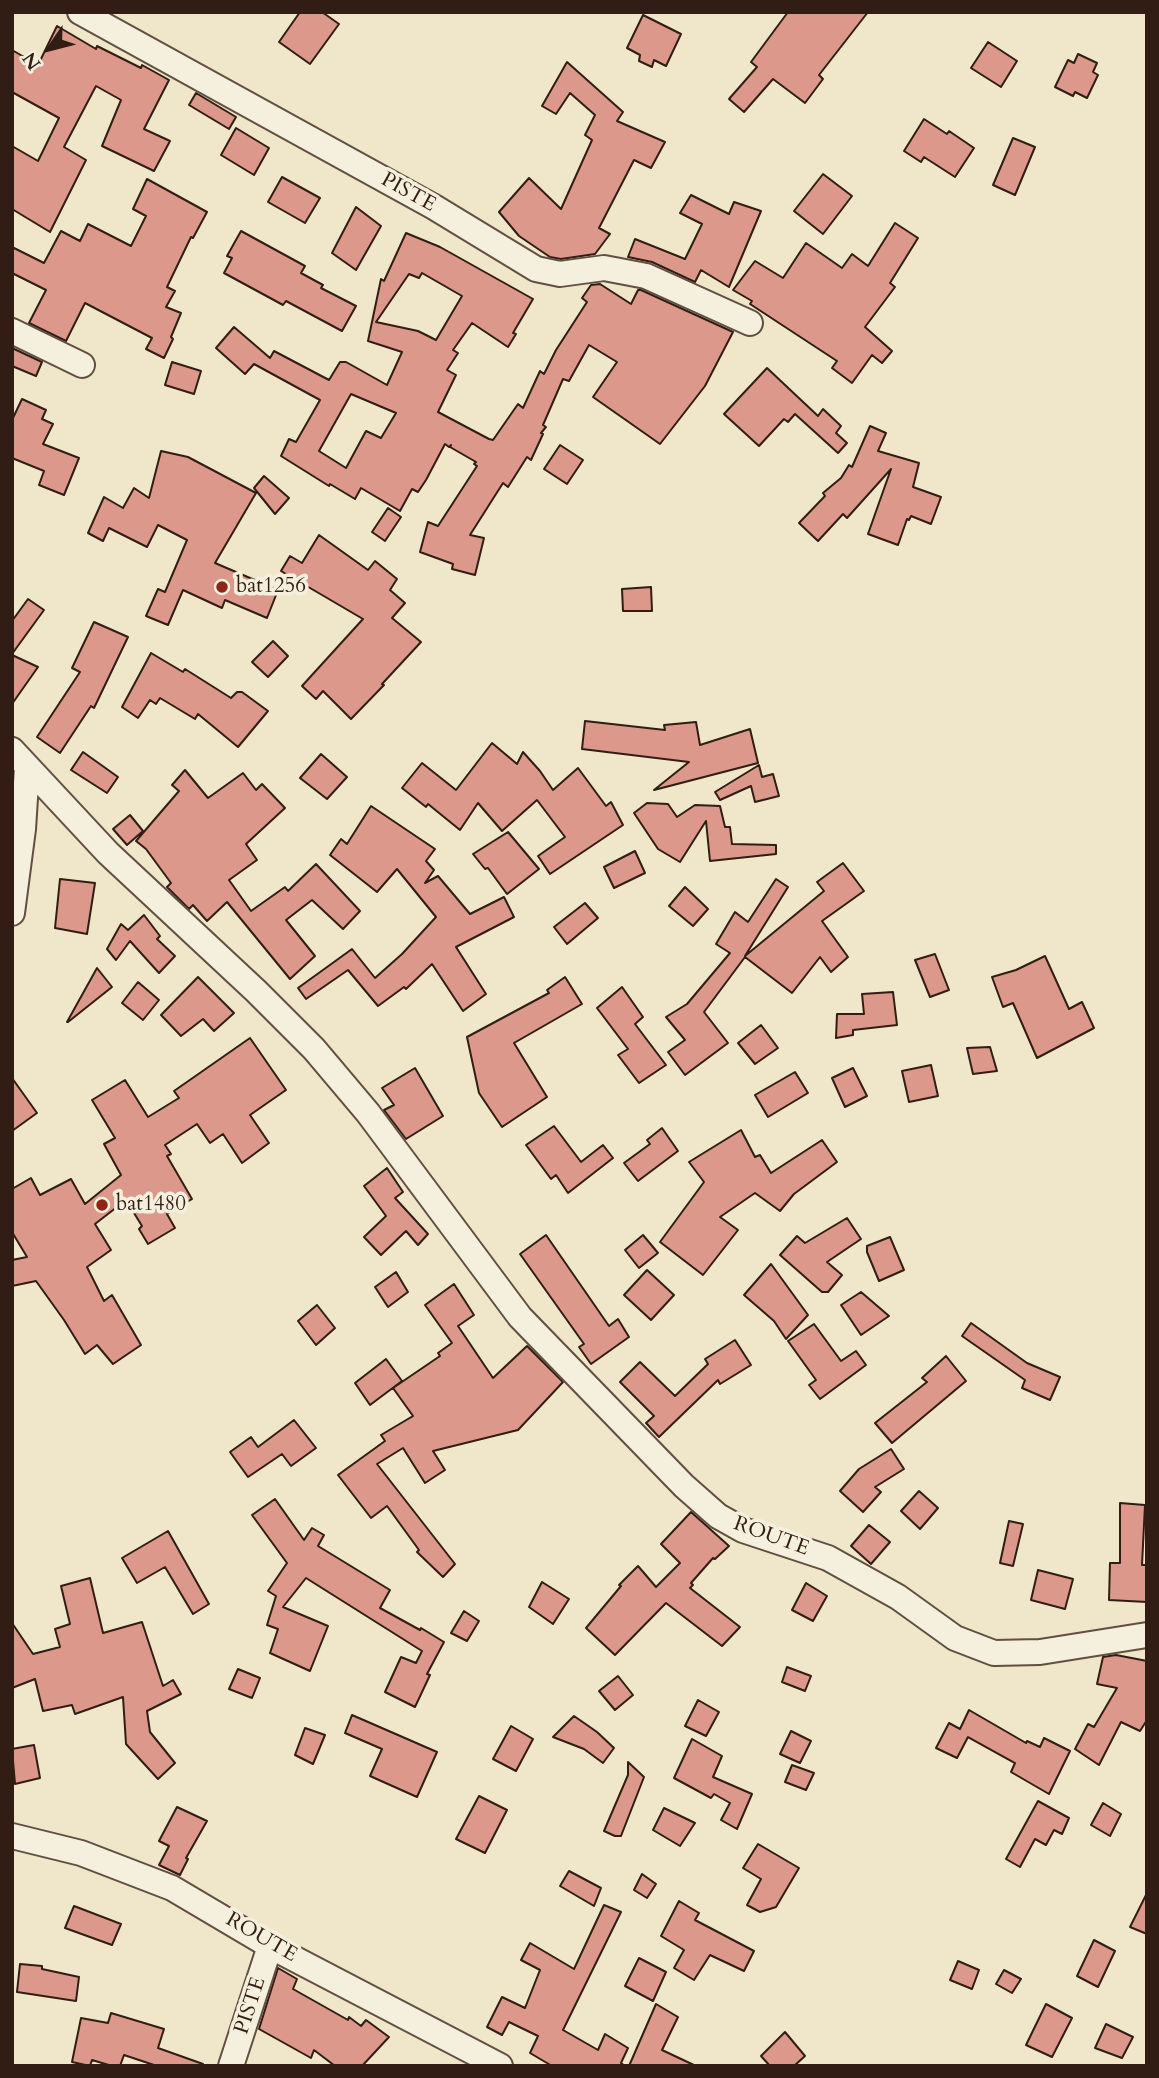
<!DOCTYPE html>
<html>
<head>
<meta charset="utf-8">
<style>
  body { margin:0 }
  #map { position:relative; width:1159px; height:2078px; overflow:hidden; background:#f0e6ca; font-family:Cardo,serif }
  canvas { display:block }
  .frame { position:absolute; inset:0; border:14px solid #311d13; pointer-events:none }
  .north { position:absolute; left:14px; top:14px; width:70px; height:70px; -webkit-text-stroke:5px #f5efdd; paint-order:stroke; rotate:235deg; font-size:19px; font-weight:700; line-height:28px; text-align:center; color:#311d13 }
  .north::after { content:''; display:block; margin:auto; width:24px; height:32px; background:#311d13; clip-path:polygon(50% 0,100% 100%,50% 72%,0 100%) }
</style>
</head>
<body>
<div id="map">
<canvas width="1159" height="2078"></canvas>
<div class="frame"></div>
<div class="north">N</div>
</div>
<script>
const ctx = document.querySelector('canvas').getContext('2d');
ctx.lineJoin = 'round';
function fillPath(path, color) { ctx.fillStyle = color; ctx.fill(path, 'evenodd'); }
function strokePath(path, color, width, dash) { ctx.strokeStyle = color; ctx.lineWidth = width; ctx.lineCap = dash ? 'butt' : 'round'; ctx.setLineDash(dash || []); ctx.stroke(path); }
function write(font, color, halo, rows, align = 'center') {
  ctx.font = font + ' Cardo,serif'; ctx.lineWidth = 7; ctx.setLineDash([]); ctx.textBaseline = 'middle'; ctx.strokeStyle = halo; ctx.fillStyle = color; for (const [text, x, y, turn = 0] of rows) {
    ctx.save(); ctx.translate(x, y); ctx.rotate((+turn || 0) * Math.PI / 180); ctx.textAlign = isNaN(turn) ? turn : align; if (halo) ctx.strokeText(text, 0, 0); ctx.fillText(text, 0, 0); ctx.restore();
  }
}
const building = new Path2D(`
  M300 12H322L339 24 310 64 279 42Z
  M788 12H868L819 75 823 79 805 103 773 79 744 112 729 99 757 67 751 62Z
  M643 15 681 34 666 66 654 60 652 67 639 61 640 55 627 48Z
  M57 26 96 49 97 46 141 68 142 65 169 80 144 129 170 141 154 171 102 146 121 100 96 86 64 147 86 160 50 232 12 209V146L38 161 59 118 12 92V50L38 65Z
  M988 42 1017 61 1001 87 971 68Z
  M1078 54 1097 63 1093 72 1098 75 1087 98 1075 92 1073 96 1055 87 1068 60 1074 63Z
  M567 62 623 112 617 121 665 142 651 168 634 160 599 228 610 234 595 254 561 259 550 257 519 236 499 212 529 178 561 209 592 140 585 135 595 115 570 93 556 114 542 106Z
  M196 93 236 117 229 129 189 105Z
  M924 119 947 134 949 131 974 148 955 177 924 157 921 162 904 151Z
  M236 128 269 148 254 175 221 155Z
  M1013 138 1035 147 1015 195 993 185Z
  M823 174 852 196 823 234 794 211Z
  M282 177 320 198 305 223 268 202Z
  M147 179 207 212 193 238 191 237 167 287 175 291 166 307 181 313 171 337 173 339 164 358 146 349 152 338 85 303 66 341 29 323 46 290 12 273V247L44 263 61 231 80 241 88 224 131 246 146 216 133 209Z
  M691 195 729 214 734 202 761 211 729 287 701 270 695 282 652 262 628 257 635 239 685 259 702 224 680 213Z
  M356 207 381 226 356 270 332 253Z
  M895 223 918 238 890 283 895 287 865 327 892 351 882 363 872 355 852 383 832 368 837 361 750 304 752 301 733 290 755 261 783 278 806 243 842 268 852 254 868 266Z
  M241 231 305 266 301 273 323 285 321 288 356 306 342 331 286 301 283 305 224 273 232 258 227 256Z
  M406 233 440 247 533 299 513 333 516 334 508 347 472 323 453 350 458 353 447 370 456 375 438 412 489 439 493 440 518 404 523 408 540 371 544 374 556 350 587 302 582 298 591 285 600 284 631 304 638 290H641L733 332 705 386 660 444 593 397 617 362 589 345 569 381 563 379 543 425 546 427 541 433 543 434 531 460 527 457 508 487 503 483 470 535 484 538 475 575 452 569 453 564 420 552 428 522 438 526 477 466 474 464 476 462 450 447 451 445 449 447 445 444 426 480 418 492 412 489 400 511 361 488 355 499 330 484 329 486 281 456 289 439 296 442 320 400 254 364 245 374 216 348 234 327 270 358 274 351 329 380 340 362H346L387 385 402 352 368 341 381 279 384 281ZM422 273 462 296 436 340 418 331 376 322 409 274 419 278ZM351 394 396 413 381 438 366 431 346 468 319 451Z
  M12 348 42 362 36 376 12 366Z
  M172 362 201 371 194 394 165 385Z
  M767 368 818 416 823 409 841 426 836 433 847 443 838 453 795 414 788 422 784 419 759 446 724 414Z
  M22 399 46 410 42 419 53 424 43 444 79 458 64 495 39 485 44 471 12 458V420Z
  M870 426 886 433 878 451 919 463 913 487 941 497 931 524 911 516 909 520 907 519 898 545 868 534 891 469 847 518 843 514 818 541 799 523 825 496 823 493 841 478 849 465 852 467Z
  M560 445 583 460 567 484 544 469Z
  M161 451 188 457 256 493 215 563 278 590 267 618 225 600 222 608 183 590 168 625 146 616 158 589 165 592 187 540 158 525 147 547 109 528 103 541 88 533 104 497 123 508 134 488 149 498Z
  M264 476 289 498 275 514 254 488Z
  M388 508 401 517 385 541 372 532Z
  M319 535 368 570 375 561 397 579 390 590 405 603 392 618 421 642 382 684 384 685 351 719 323 691 316 699 302 686 363 619 281 571 290 556 302 563Z
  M651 587 652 611H623L622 589Z
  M28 599 44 610 12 654V621Z
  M94 622 128 637 94 708 91 706 60 753 37 737 80 672 72 668Z
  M273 641 288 656 268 677 252 662Z
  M151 653 183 672 185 669 231 698 237 692H242L268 711 238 747 198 714 195 719 160 698 156 704 150 700 138 718 122 707Z
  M12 655 38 667 12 704Z
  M585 721 665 730 664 725 696 722 700 745 750 729 758 763 654 790 689 762 582 749Z
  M492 743 517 764 523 752 540 771 553 790 578 768 606 806 611 802 623 825 550 874 538 856 565 837 537 800 502 831 478 803 460 830 428 804 426 807 402 788 422 763 456 790Z
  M83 752 118 777 107 793 71 770Z
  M321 754 347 777 327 799 300 778Z
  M759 765 762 777 773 774 779 796 755 802 751 786 720 800 715 792Z
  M185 770 208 798 243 773 256 790 262 784 285 808 246 844 257 860 229 880 251 911 285 887 288 891 316 864 360 911 343 929 312 900 286 920 315 956 290 979 227 902 207 921 193 905 189 909 167 887 171 883 146 849 136 841 179 791 172 785Z
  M647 803 668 804 677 817 695 805 720 806 725 827H730L732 844 776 845V854L710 861 706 821 680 862 658 849 634 813Z
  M371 806 435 849 426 861 434 870 425 883 438 876 470 914 504 897 514 917 456 947 486 994 463 1011 432 964 406 989 404 987 378 1006 348 970 306 999 298 988 352 949 375 978 402 954 436 917 397 869 377 892 330 855 341 839 347 844Z
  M130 815 143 831 127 845 113 829Z
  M508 832 539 869 507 894 488 868 485 869 473 854Z
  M635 851 645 873 614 888 604 867Z
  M843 863 864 891 822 921 848 957 831 972 820 957 792 993 745 957 704 1012 728 1043 685 1075 668 1052 685 1040 666 1017 687 1004 730 953 716 944 735 912 748 922 776 879 788 887 745 956 824 891 817 882Z
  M60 879 95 883 87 934 55 928Z
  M685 887 708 909 693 926 669 906Z
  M585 903 598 918 567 944 554 927Z
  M144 915 160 936 157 939 175 956 159 973 130 941 116 960 107 949 121 924 128 930Z
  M935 954 949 990 930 997 915 960Z
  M1045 956 1069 1009 1082 1002 1094 1028 1037 1058 1013 1003 1003 1007 992 977 1016 970Z
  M97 968 112 987 68 1022H67Z
  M198 977 234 1013 214 1031 203 1019 181 1036 161 1015Z
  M565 977 582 1004 514 1043 547 1097 502 1127 479 1093 467 1037 549 993 547 990Z
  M138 982 159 1000 143 1020 122 1003Z
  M622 987 643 1017 635 1024 666 1065 639 1083 618 1055 628 1049 597 1008Z
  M893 992 897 1025 853 1030V1035L836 1038 837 1014H864L862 994Z
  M761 1025 778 1048 755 1064 738 1043Z
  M250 1038 286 1090 250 1115 269 1143 242 1163 223 1134 210 1143 197 1124 165 1145 171 1154 167 1156 192 1199 167 1214 175 1228 148 1244 139 1229 142 1226 126 1200 95 1224 111 1250 87 1267 104 1301 112 1295 141 1345 113 1364 97 1345 85 1354 64 1320 36 1281 12 1286V1260L27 1257 12 1232V1189L31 1178 40 1195 71 1179 85 1204 121 1175 104 1144 115 1138 92 1100 125 1080 148 1117 179 1098 174 1091Z
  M990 1047 997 1071 973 1074 967 1048Z
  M931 1065 938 1096 909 1102 902 1071Z
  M415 1068 443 1116 406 1139 384 1110 394 1105 382 1088Z
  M853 1068 867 1096 845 1107 832 1078Z
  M795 1072 808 1093 768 1117 755 1095Z
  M12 1078 37 1113 12 1131Z
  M554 1126 581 1162 603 1145 613 1158 568 1193 556 1175 551 1179 526 1145Z
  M662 1128 678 1151 638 1181 624 1163 650 1144 647 1140Z
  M741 1130 755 1157 760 1155 771 1173 822 1140 837 1162 794 1194 780 1211 755 1193 720 1217 738 1230 703 1275 660 1242 704 1182 689 1162Z
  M387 1168 403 1192 395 1198 428 1234 418 1245 406 1231 381 1255 364 1237 386 1216 364 1186Z
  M847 1218 861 1239 827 1262 842 1275 828 1292H822L780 1255 797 1236 805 1243Z
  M546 1235 609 1326 618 1319 629 1337 591 1364 579 1347 584 1344 520 1254Z
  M643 1235 658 1253 639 1268 625 1250Z
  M890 1237 904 1270 879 1281 867 1252V1246Z
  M771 1264 808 1315 786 1339 774 1321 744 1295Z
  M647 1270 674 1295 651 1320 624 1295Z
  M396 1272 408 1292 388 1307 375 1287Z
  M454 1284 474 1315 458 1326 493 1378 527 1346 563 1382 518 1430 433 1451 445 1470 425 1483 403 1448 377 1464 455 1564 443 1577 417 1552 419 1550 387 1506 371 1518 338 1475 385 1441 381 1435 413 1416 393 1388 440 1356 438 1353 452 1343 425 1305Z
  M861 1292 889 1316 861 1335 841 1305Z
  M317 1305 335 1328 316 1345 298 1321Z
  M971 1323 1027 1363 1060 1377 1050 1400 1022 1388 1025 1380 962 1336Z
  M814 1324 841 1361 856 1351 866 1365 820 1399 809 1385 816 1380 788 1341Z
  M735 1340 751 1365 720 1384 718 1380 659 1437 646 1423 654 1416 620 1382 640 1362 675 1396 708 1364 705 1359Z
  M946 1356 966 1381 892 1443 875 1423 927 1382 922 1378Z
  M386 1359 402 1381 370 1405 355 1383Z
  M294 1420 316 1448 291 1466 282 1454 248 1477 230 1452 251 1437 258 1447Z
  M891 1449 904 1469 875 1487 881 1492 863 1512 840 1491 859 1469Z
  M919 1491 938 1508 920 1529 901 1511Z
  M275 1499 304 1540 312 1528 324 1535 318 1546 390 1590 380 1608 420 1630 421 1628 444 1642 427 1674 430 1675 415 1707 385 1692 401 1657 416 1663 422 1651 306 1578 283 1607 328 1626 310 1671 270 1653 278 1629 267 1625 276 1596 268 1591 287 1563 252 1515Z
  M1120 1503 1145 1505 1142 1565H1147V1602L1109 1600 1110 1563H1120Z
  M691 1512 729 1546 715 1559 713 1558 691 1583 693 1585 690 1588 740 1627 722 1646 666 1603 615 1655 586 1628 621 1586 619 1585 638 1566 656 1587 680 1563 661 1544Z
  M1009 1521 1023 1524 1013 1566 1000 1563Z
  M869 1525 890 1542 871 1564 851 1546Z
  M168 1531 209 1604 193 1614 165 1567 137 1583 122 1558Z
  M1038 1570 1073 1579 1065 1609 1031 1600Z
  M90 1578 103 1633 142 1622 163 1686 173 1680 181 1694 147 1711 150 1732 175 1763 158 1779 126 1744 123 1697 75 1714 72 1705 43 1711 35 1679 12 1688V1623L33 1654 60 1647 55 1629 70 1624 61 1586Z
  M542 1582 569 1599 553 1624 529 1607Z
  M806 1583 827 1596 813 1621 792 1610Z
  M464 1611 479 1621 467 1641 451 1633Z
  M1116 1655 1147 1661V1720L1140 1731 1121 1722 1099 1765 1075 1749 1088 1724 1094 1727 1117 1688 1097 1684 1103 1657Z
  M787 1667 811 1676 805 1691 782 1682Z
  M238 1669 260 1678 252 1698 229 1689Z
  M618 1676 633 1695 615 1710 599 1691Z
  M698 1700 719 1712 706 1736 685 1726Z
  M969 1710 1026 1743 1027 1741 1040 1747 1044 1738 1070 1751 1049 1794 1011 1772 1015 1763 968 1737 957 1758 936 1748 949 1723 960 1729Z
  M352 1715 437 1752 417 1797 370 1776 382 1749 345 1733Z
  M574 1716 597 1732 614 1748 603 1763 584 1749 553 1737Z
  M511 1726 533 1739 516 1771 493 1759Z
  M305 1728 325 1735 313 1764 295 1755Z
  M791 1731 811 1741 800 1763 780 1754Z
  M692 1739 722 1756 713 1777 752 1794 737 1829 721 1820 730 1803 714 1794 711 1798 674 1778Z
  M34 1745 40 1778 15 1784 12 1749Z
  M628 1762 644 1777 621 1836H615L604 1831 628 1775Z
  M792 1765 814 1773 806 1790 785 1782Z
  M479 1796 507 1810 485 1853 456 1839Z
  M1038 1801 1069 1818 1062 1834 1054 1830 1046 1845 1035 1839 1020 1867 1006 1859Z
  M1103 1803 1121 1814 1110 1836 1091 1825Z
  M177 1807 207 1821 186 1858 188 1859 180 1875 159 1865 169 1846 159 1841Z
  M664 1808 695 1823 680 1846 653 1830Z
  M758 1844 799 1868 776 1907 760 1912 747 1905 761 1879 743 1868Z
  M569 1871 601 1888 594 1906 560 1886Z
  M642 1874 656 1884 647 1898 634 1890Z
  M1147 1893V1934L1130 1927Z
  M679 1901 699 1913 695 1920 754 1951 744 1971 710 1955 694 1980 674 1968 684 1950 661 1936Z
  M604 1905 621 1912 563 2030 598 2050 605 2034 628 2048 621 2063 625 2066H552L530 2053 538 2036 509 2022 502 2035 487 2027 502 1997 525 2008 540 1970 521 1960 530 1943 574 1969Z
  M74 1906 121 1924 112 1945 65 1928Z
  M1094 1940 1115 1951 1098 1987 1077 1976Z
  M639 1958 666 1972 653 2001 625 1986Z
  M958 1961 979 1970 972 1989 950 1980Z
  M20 1964 42 1966V1969L79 1977 76 2001 17 1992Z
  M278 1968 297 1979 293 1989 348 2020 349 2017 361 2026 366 2020 389 2037 362 2066H335L314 2050 311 2058 259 2029Z
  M1004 1970 1021 1979 1012 1993 996 1984Z
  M656 2004 678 2017 662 2050 696 2066H629Z
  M1046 2004 1072 2018 1052 2057 1026 2045Z
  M111 2013 164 2029 158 2048 203 2064 202 2066H157L124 2055 120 2066H112L92 2060 90 2066 72 2062 81 2018 108 2023Z
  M1106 2024 1133 2037 1122 2058 1095 2048Z
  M785 2032 805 2056 794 2066H770L761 2056Z`);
const minor = new Path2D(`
  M80 12 434 207 536 269 560 274 604 268 646 276 750 323
  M12 331 82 365
  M12 750 108 853 256 991 314 1049 368 1113 520 1317 684 1486 718 1516 743 1530 828 1558 898 1597 955 1638 994 1653 1040 1652 1147 1635
  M12 913 23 829 27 767
  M12 1836 81 1853 172 1888 270 1946 500 2066
  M231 2066 270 1946`);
const markers = [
  [222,587,7,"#8f2418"],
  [102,1205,7,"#8f2418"]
];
const streetNames = [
  ["PISTE",408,193,29],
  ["ROUTE",771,1537,20],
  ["ROUTE",261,1938,30],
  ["PISTE",251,2006,-72]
];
const poiNames = [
  ["bat1256",236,587],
  ["bat1480",116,1205]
];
fillPath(building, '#dc988b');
strokePath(building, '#311d13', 2);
strokePath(minor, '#614f41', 28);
strokePath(minor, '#f5efdd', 24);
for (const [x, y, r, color] of markers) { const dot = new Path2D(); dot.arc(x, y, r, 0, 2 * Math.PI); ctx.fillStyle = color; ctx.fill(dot); strokePath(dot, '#f5efdd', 2.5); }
write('21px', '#311d13', '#f5efdd', streetNames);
write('21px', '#311d13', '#f5efdd', poiNames, 'left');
</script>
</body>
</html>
